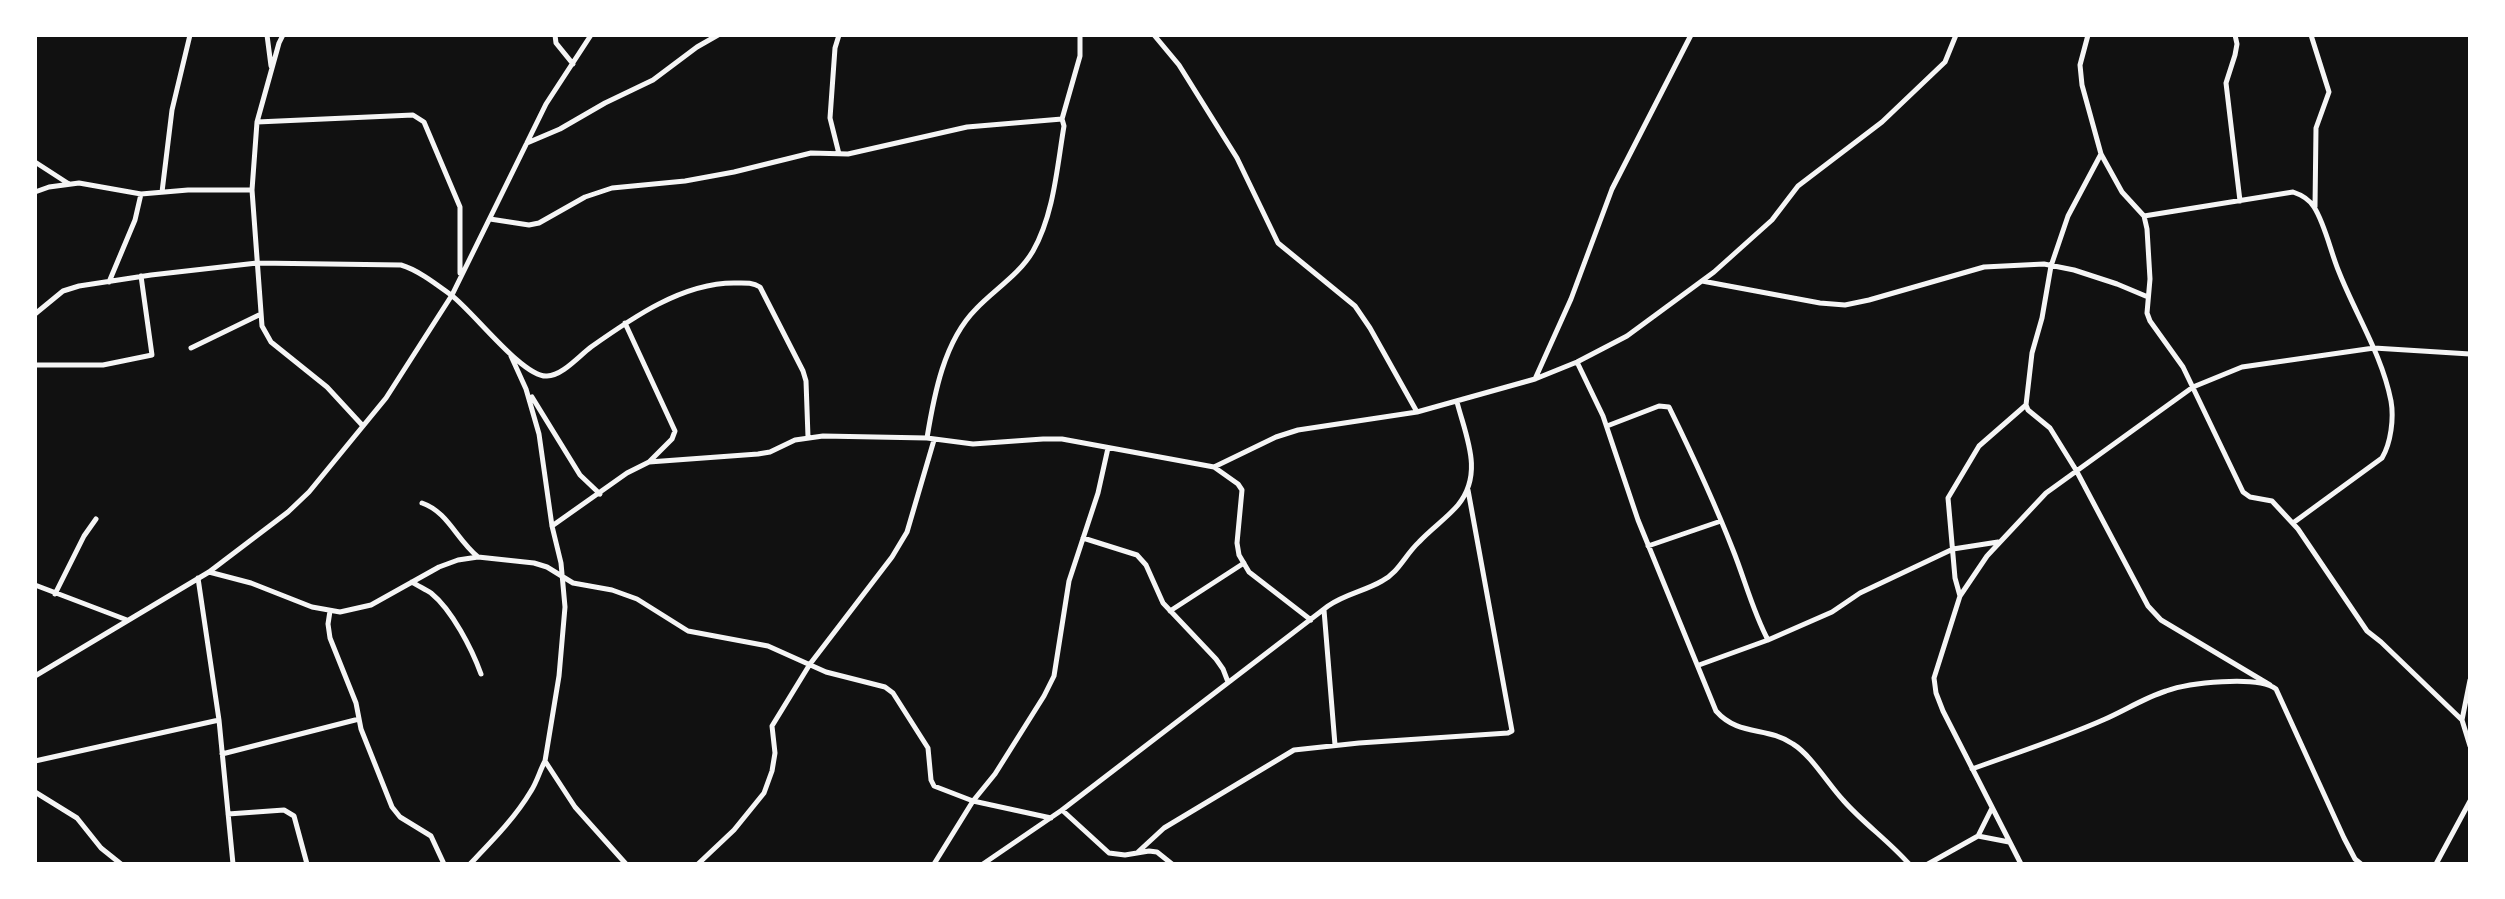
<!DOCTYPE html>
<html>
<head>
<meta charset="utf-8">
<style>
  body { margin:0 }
  #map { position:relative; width:2505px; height:899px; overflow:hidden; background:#111; font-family:Lato,sans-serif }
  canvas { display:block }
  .frame { position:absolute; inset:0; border:37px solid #fff; pointer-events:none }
</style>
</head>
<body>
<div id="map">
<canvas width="2505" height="899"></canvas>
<div class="frame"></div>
</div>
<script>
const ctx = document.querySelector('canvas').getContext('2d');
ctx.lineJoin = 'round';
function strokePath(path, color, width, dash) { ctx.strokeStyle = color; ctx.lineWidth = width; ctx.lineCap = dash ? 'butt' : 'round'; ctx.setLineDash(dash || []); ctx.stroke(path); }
const minor = new Path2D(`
  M267 35 271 66
  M283 35 279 43 257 122 252 190 262 326 271 342 327 387 363 426
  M555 35 556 43 573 64
  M839 35 835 48 830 118 839 154
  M1154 35 1179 65 1237 158 1278 243 1355 306 1370 328 1417 412
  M2088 35 2080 65 2082 85 2101 154 2122 192 2144 216 2147 229 2150 279 2147 313 2150 321 2183 367 2243 492 2250 497 2272 501 2298 529 2367 631 2381 642 2462 720 2470 746
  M2235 35 2237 44 2235 55 2226 83 2240 201
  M2311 35 2329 92 2316 128 2315 207
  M1062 119 1080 56V35
  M257 122 413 115 424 122 460 207V273
  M527 143 560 129 605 103 653 80 697 47 718 35
  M2101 154 2068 216 2051 266 2042 318 2032 353 2026 405 2028 410 2050 428 2076 470 2148 606 2161 620 2270 685
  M35 162 69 184
  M35 192 49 187 79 183 141 194 188 190H252
  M162 192 172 110 190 35
  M2144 216 2293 192C2302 195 2309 199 2314 207 2325 224 2331 253 2339 272 2356 315 2382 355 2391 401 2394 418 2391 443 2382 458L2293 523
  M490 219 529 225 539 223 585 197 612 188 685 181 734 172 811 153 848 154 967 127 1062 119 1064 126C1057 167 1054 214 1033 251 1019 275 995 289 976 309 944 341 934 395 927 438
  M1702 281 1820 303 1845 305 1869 300 1984 267 2044 264 2074 270 2117 284 2148 297
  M109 282 135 220 141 194
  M35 314 63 291 79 286 151 275 257 263 401 265C418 270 436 284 451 295 472 310 523 378 547 376 562 376 579 356 591 347 632 318 682 283 734 283 744 283 752 282 760 287L803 371 806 381 808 437
  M625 323 675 431 672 439 649 462
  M191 348 261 314
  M511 356 526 389 539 434 552 526 561 563 565 607 559 676 545 761 575 807 626 864
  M1577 362 1603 416 1638 520 1716 711C1739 737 1767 726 1793 744 1811 755 1828 784 1843 800 1863 823 1889 841 1909 864
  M35 365H103L152 355 141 276
  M1535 379 1571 299 1612 189 1691 35
  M532 397 580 475 600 494
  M1607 426 1659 406 1669 407C1692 454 1714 501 1733 550 1745 580 1753 612 1768 640
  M1214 467 1276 437 1298 430 1417 412 1535 379 1577 362 1627 336 1714 272 1772 220 1798 186 1882 122 1945 62 1956 35
  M422 503C448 512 456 539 478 557
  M552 526 627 473 649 462 758 454 770 452 795 440 823 436 927 438 973 444 1043 439H1062L1214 467 1238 484 1242 490 1237 543 1239 555 1249 572 1311 620
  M1083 538 1137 555 1146 565 1163 603 1216 659 1223 669 1228 682
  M1648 546 1721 521
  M209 572 251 583 312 607 340 612 371 605 439 567 458 560 478 557 534 563 547 567 573 583 612 590 637 599 688 631 768 646 826 672 885 687 893 693 928 748 931 780 934 786 973 801 1051 818
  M198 578 219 720 233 864
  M412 582C418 586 425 589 431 593 452 610 472 649 481 674
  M35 585 127 620
  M55 594 84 536 96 519
  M1960 596 1955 578 1948 498 1979 446 2026 405
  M1324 610 1335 745
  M330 611 328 624 330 638 356 703 361 729 392 807 400 817 431 836 444 864
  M1170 611 1244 563
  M1699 665 1768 640 1832 612 1860 593 1953 549 1998 542
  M35 676 209 572 288 512 309 492 386 398 452 295 546 104 591 35
  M2462 720 2470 680
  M222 754 359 719
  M35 761 219 720
  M1972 769C2016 753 2060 739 2103 720 2124 711 2144 698 2166 691 2188 683 2257 675 2276 689L2344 838 2355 859 2361 864
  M35 792 77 818 101 848 121 864
  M1062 810 1109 853 1125 855 1149 851 1157 852 1172 864
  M228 814 284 810 294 816 307 864
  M1978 836 2009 842
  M1138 852 1164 828 1294 750 1359 743 1508 733 1512 731 1468 490
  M470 864C492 841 515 818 531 791 537 782 540 770 545 761
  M698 864 734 830 764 793 772 771 775 753 772 726 810 664 892 557 907 532 934 440
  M934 864 973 801 995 774 1044 696 1054 676 1069 581 1098 493 1108 448
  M983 864 1062 810 1328 606C1345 594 1365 591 1382 581 1399 572 1405 555 1419 542 1431 529 1447 518 1458 505 1484 473 1466 437 1457 402
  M1928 864 1978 836 1992 808
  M2021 864 1943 711 1936 693 1934 678 1960 596 1987 556 2046 493 2193 387 2242 367 2374 348 2470 354
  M2436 864 2470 801`);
strokePath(minor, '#f5f5f5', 5);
</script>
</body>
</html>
